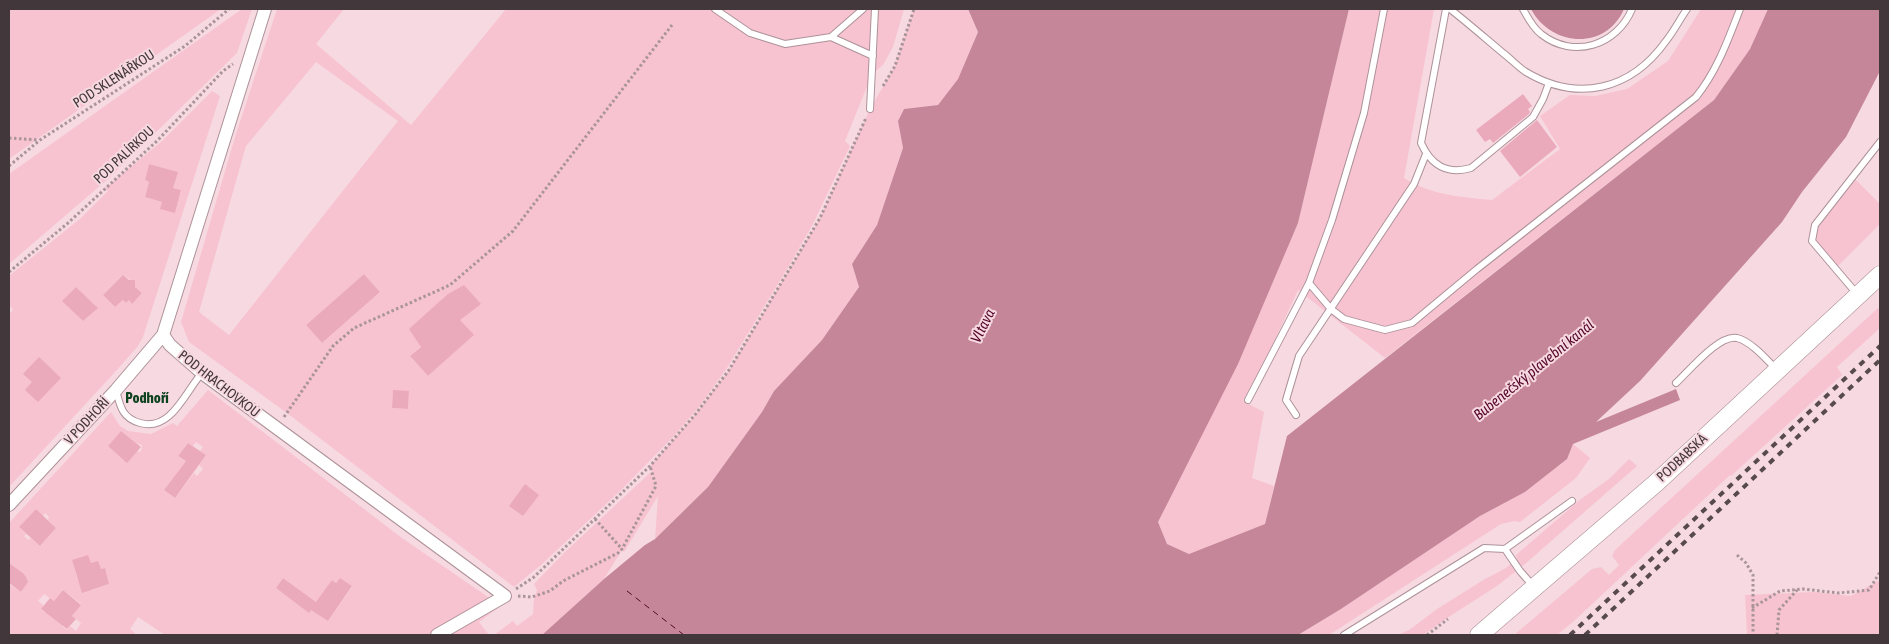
<!DOCTYPE html>
<html>
<head>
<meta charset="utf-8">
<style>
  body { margin:0 }
  #map { position:relative; width:1889px; height:644px; overflow:hidden; background:#f7d9e1; font-family:"Asap Condensed",sans-serif }
  canvas { display:block }
  .frame { position:absolute; inset:0; border:10px solid #42373a; pointer-events:none }
</style>
</head>
<body>
<div id="map">
<canvas width="1889" height="644"></canvas>
<div class="frame"></div>
</div>
<script>
const ctx = document.querySelector('canvas').getContext('2d');
ctx.lineJoin = 'round';
function fillPath(path, color) { ctx.fillStyle = color; ctx.fill(path, 'evenodd'); }
function strokePath(path, color, width, dash) { ctx.strokeStyle = color; ctx.lineWidth = width; ctx.lineCap = dash ? 'butt' : 'round'; ctx.setLineDash(dash || []); ctx.stroke(path); }
function write(font, color, halo, rows, align = 'center') {
  ctx.font = font + ' "Asap Condensed",sans-serif'; ctx.lineWidth = 4; ctx.setLineDash([]); ctx.textBaseline = 'middle'; ctx.strokeStyle = halo; ctx.fillStyle = color; for (const [text, x, y, turn = 0] of rows) {
    ctx.save(); ctx.translate(x, y); ctx.rotate((+turn || 0) * Math.PI / 180); ctx.textAlign = isNaN(turn) ? turn : align; if (halo) ctx.strokeText(text, 0, 0); ctx.fillText(text, 0, 0); ctx.restore();
  }
}
const green = new Path2D(`
  M9 9H221L9 159Z
  M242 9H252L237 53 109 178 9 264V174Z
  M277 9H344L316 44 411 125 506 9H904L893 47 883 65 872 74 845 141 850 146 813 224 790 264 727 368 699 407 673 437 620 491 542 564 514 587 287 413 189 342 181 322 235 137ZM316 62 398 121 229 335 199 312 246 146ZM364 274 380 292 322 343 306 325ZM456 316 473 336 428 376 410 356ZM393 391H409L408 409 392 408Z
  M914 9H968L978 32 958 79 938 105 904 109 898 121 903 148 877 225 852 264 859 287 822 340 774 391 762 412 708 487 655 539 658 496 624 552 622 550 604 579 542 635H494L513 621 517 626 533 614 534 600 537 590 534 584 565 552 651 472 655 482 650 466 694 416 729 370 820 218 870 109 895 66Z
  M1349 9H1434L1404 178C1431 195 1460 197 1492 200L1560 149 1540 116 1570 95 1595 96 1627 89 1668 61 1701 9H1768L1750 49 1714 100 1385 358 1298 290 1272 346 1243 401 1264 412 1252 478 1274 486 1265 524 1189 554 1167 544 1158 522 1298 223Z
  M212 91 220 96 143 337 138 346 116 371 9 487V314L13 310 9 305V276L81 218 108 191 105 188 161 142ZM149 164 177 172 173 188 181 190 175 213 162 202 145 197 149 182 145 180ZM123 275 135 283V287L142 293 132 303 129 300 126 303 123 300 115 307 103 295ZM76 287 96 306 93 312 83 321 63 301Z
  M1854 178 1880 204V224L1838 266 1812 240 1810 232Z
  M1878 308 1880 310V328L1837 367 1842 375 1731 476 1730 475 1574 621 1557 635H1514L1592 569 1601 567 1609 575 1619 565 1612 556 1615 550Z
  M208 390 402 538 491 599 428 635H165L138 617 130 629 135 633 133 635H9V581L10 585 21 592 27 583 23 573 9 563V523L111 412 120 426 128 431 151 434 173 423 177 426ZM121 431 136 443 142 445V449L140 452 108 446ZM196 442 203 447 200 451 206 455 199 465 203 469 197 476 194 473 175 498 164 490 186 461 178 456 188 443 193 446ZM36 509 43 516 45 513 49 517 48 520 56 528 40 546 31 538 28 540 24 536 26 534 19 527ZM72 560 91 563 101 569 105 568 109 584 92 590 87 578 78 581ZM283 578 316 602 309 612 276 588ZM340 578 352 587 328 621 315 612 332 580 336 583ZM63 590 81 604 72 616 81 623 76 631 70 626 67 630 62 626 65 623 48 610 46 613 41 610 44 606 38 601 44 594 54 601Z
  M1573 444 1590 458 1576 478 1520 522 1514 521 1501 524 1329 635H1298L1341 609 1480 516 1525 492 1567 459Z
  M1629 459 1637 466 1525 564 1497 586 1447 618 1423 635H1398L1409 630 1437 609 1485 579 1506 568 1517 559 1516 555 1581 499 1609 479Z
  M1880 580V635H1747L1745 595 1814 592 1851 596Z
  M499 607 479 622 489 635H441Z`);
const water = new Path2D(`
  M968 9H1349L1298 223 1238 364 1158 522 1167 544 1189 554 1265 524 1287 436 1714 100 1750 49 1768 9H1880V71L1846 137 1802 192 1782 222 1640 381 1596 422 1676 389 1680 400 1573 444 1567 459 1525 492 1480 516 1341 609 1298 635H542L604 579 645 545 655 539 708 487 762 412 774 391 822 340 859 287 852 264 877 225 903 148 898 121 904 109 938 105 958 79 978 32Z
  M1531 9H1624C1606 51 1551 47 1531 9Z`);
const ferry = new Path2D(`
  M627 591 684 635`);
const building = new Path2D(`
  M1523 94 1532 106 1528 109 1530 112 1529 114 1493 143 1490 139 1485 142 1476 130Z
  M1537 120 1557 147 1520 177 1500 151Z
  M149 164 178 172 173 188 181 190 175 213 160 209 162 202 145 197 149 182 145 180Z
  M364 274 380 292 322 343 306 325Z
  M123 275 129 280H135V287L142 293 132 304 129 300 126 303 123 300 115 307 103 295Z
  M464 285 481 304 460 320 474 335 428 376 410 356 421 347 409 329 448 294Z
  M76 287 98 308 83 321 62 301Z
  M39 357 61 378 38 402 25 390 32 382 23 374Z
  M393 390 409 391 408 409 392 408Z
  M121 431 141 447 127 463 108 446Z
  M188 443 206 455 175 498 164 490 186 461 178 456Z
  M525 484 539 495 523 516 509 506Z
  M36 509 56 528 40 546 19 527Z
  M88 555 91 563 98 561 101 569 105 568 109 584 82 593 72 560Z
  M9 563 23 573 26 577 28 582 21 592 9 583Z
  M283 578 316 602 332 580 336 583 340 578 352 586 328 621 311 610 309 613 276 588Z
  M63 590 81 605 72 616 76 619 67 629 41 609 50 598 54 601Z`);
const path = new Path2D(`
  M883 86 895 66 914 9
  M9 138 39 140
  M9 166 40 140 185 46 229 9
  M9 272 68 223 158 140 223 71 233 64
  M284 417 333 346 354 328 450 285 513 231 672 25
  M595 519 622 549
  M1737 555 1746 563 1753 575V635
  M516 589 534 577 650 466 694 416 729 370 820 218 866 118
  M518 596 532 597 550 591 563 581 618 553 622 549 656 486 650 466
  M1752 608 1780 591 1803 589 1838 593 1869 590 1880 572
  M1427 635 1448 619
  M1777 635 1779 610 1797 590`);
const service = new Path2D(`
  M715 9 750 33 785 44 831 37 873 56
  M1446 9 1421 143C1431 165 1446 175 1471 168L1533 117 1543 99 1549 83
  M1450 9C1468 23 1485 38 1503 53 1511 59 1518 67 1526 72 1578 103 1631 90 1666 41 1674 31 1680 19 1687 9
  M1523 9C1528 18 1533 28 1541 34 1574 60 1617 45 1632 9
  M831 37 863 9
  M870 109 875 9
  M1309 283 1331 309 1344 319 1385 330 1412 323 1477 269 1696 97C1717 71 1728 40 1740 9
  M1857 294 1812 241 1815 225 1880 142
  M1676 383C1689 371 1719 334 1737 338 1752 342 1766 359 1776 369
  M116 390C120 406 122 418 140 423 171 432 185 392 202 373
  M1248 400 1309 283 1332 220 1364 113 1384 9
  M1296 415 1286 400 1299 356 1414 184 1426 154
  M1534 587 1520 571 1505 549 1572 501
  M1344 635 1484 548 1505 549`);
const minor = new Path2D(`
  M163 335 170 345 202 373 505 596 437 635
  M9 505 116 390 163 335 265 9`);
const secondary = new Path2D(`
  M1479 635 1656 483 1880 275`);
const rail = new Path2D(`
  M1570 635 1880 346
  M1585 635 1880 360`);
const streetNames = [
  ["POD SKLENÁŘKOU",114,79,-33],
  ["POD PALÍRKOU",124,155,-43],
  ["POD HRACHOVKOU",219,384,38],
  ["V PODHOŘÍ",87,421,-47],
  ["PODBABSKÁ",1682,458,-43]
];
const waterNames = [
  ["Vltava",983,326,-63],
  ["Bubenečský plavební kanál",1534,370,-39]
];
const neighbourhoodNames = [
  ["Podhoří",147,398]
];
fillPath(green, '#f7c3d1');
fillPath(water, '#c48698');
strokePath(ferry, '#55082a', 1, [6, 5]);
fillPath(building, '#ebaabc');
strokePath(service, '#ad9299', 8);
strokePath(minor, '#ad9299', 14);
strokePath(secondary, '#ad9299', 19);
strokePath(path, '#a99499', 3, [2.5, 2.5]);
strokePath(service, '#fff', 6);
strokePath(minor, '#fff', 12);
strokePath(secondary, '#fff', 18);
strokePath(rail, '#574a4d', 4, [6, 6]);
write('14px', '#42373a', '#f7d9e1', streetNames);
write('italic 15px', '#55082a', '#f7d9e1', waterNames);
write('bold 15px', '#0d421f', '#f7d9e1', neighbourhoodNames);
</script>
</body>
</html>
